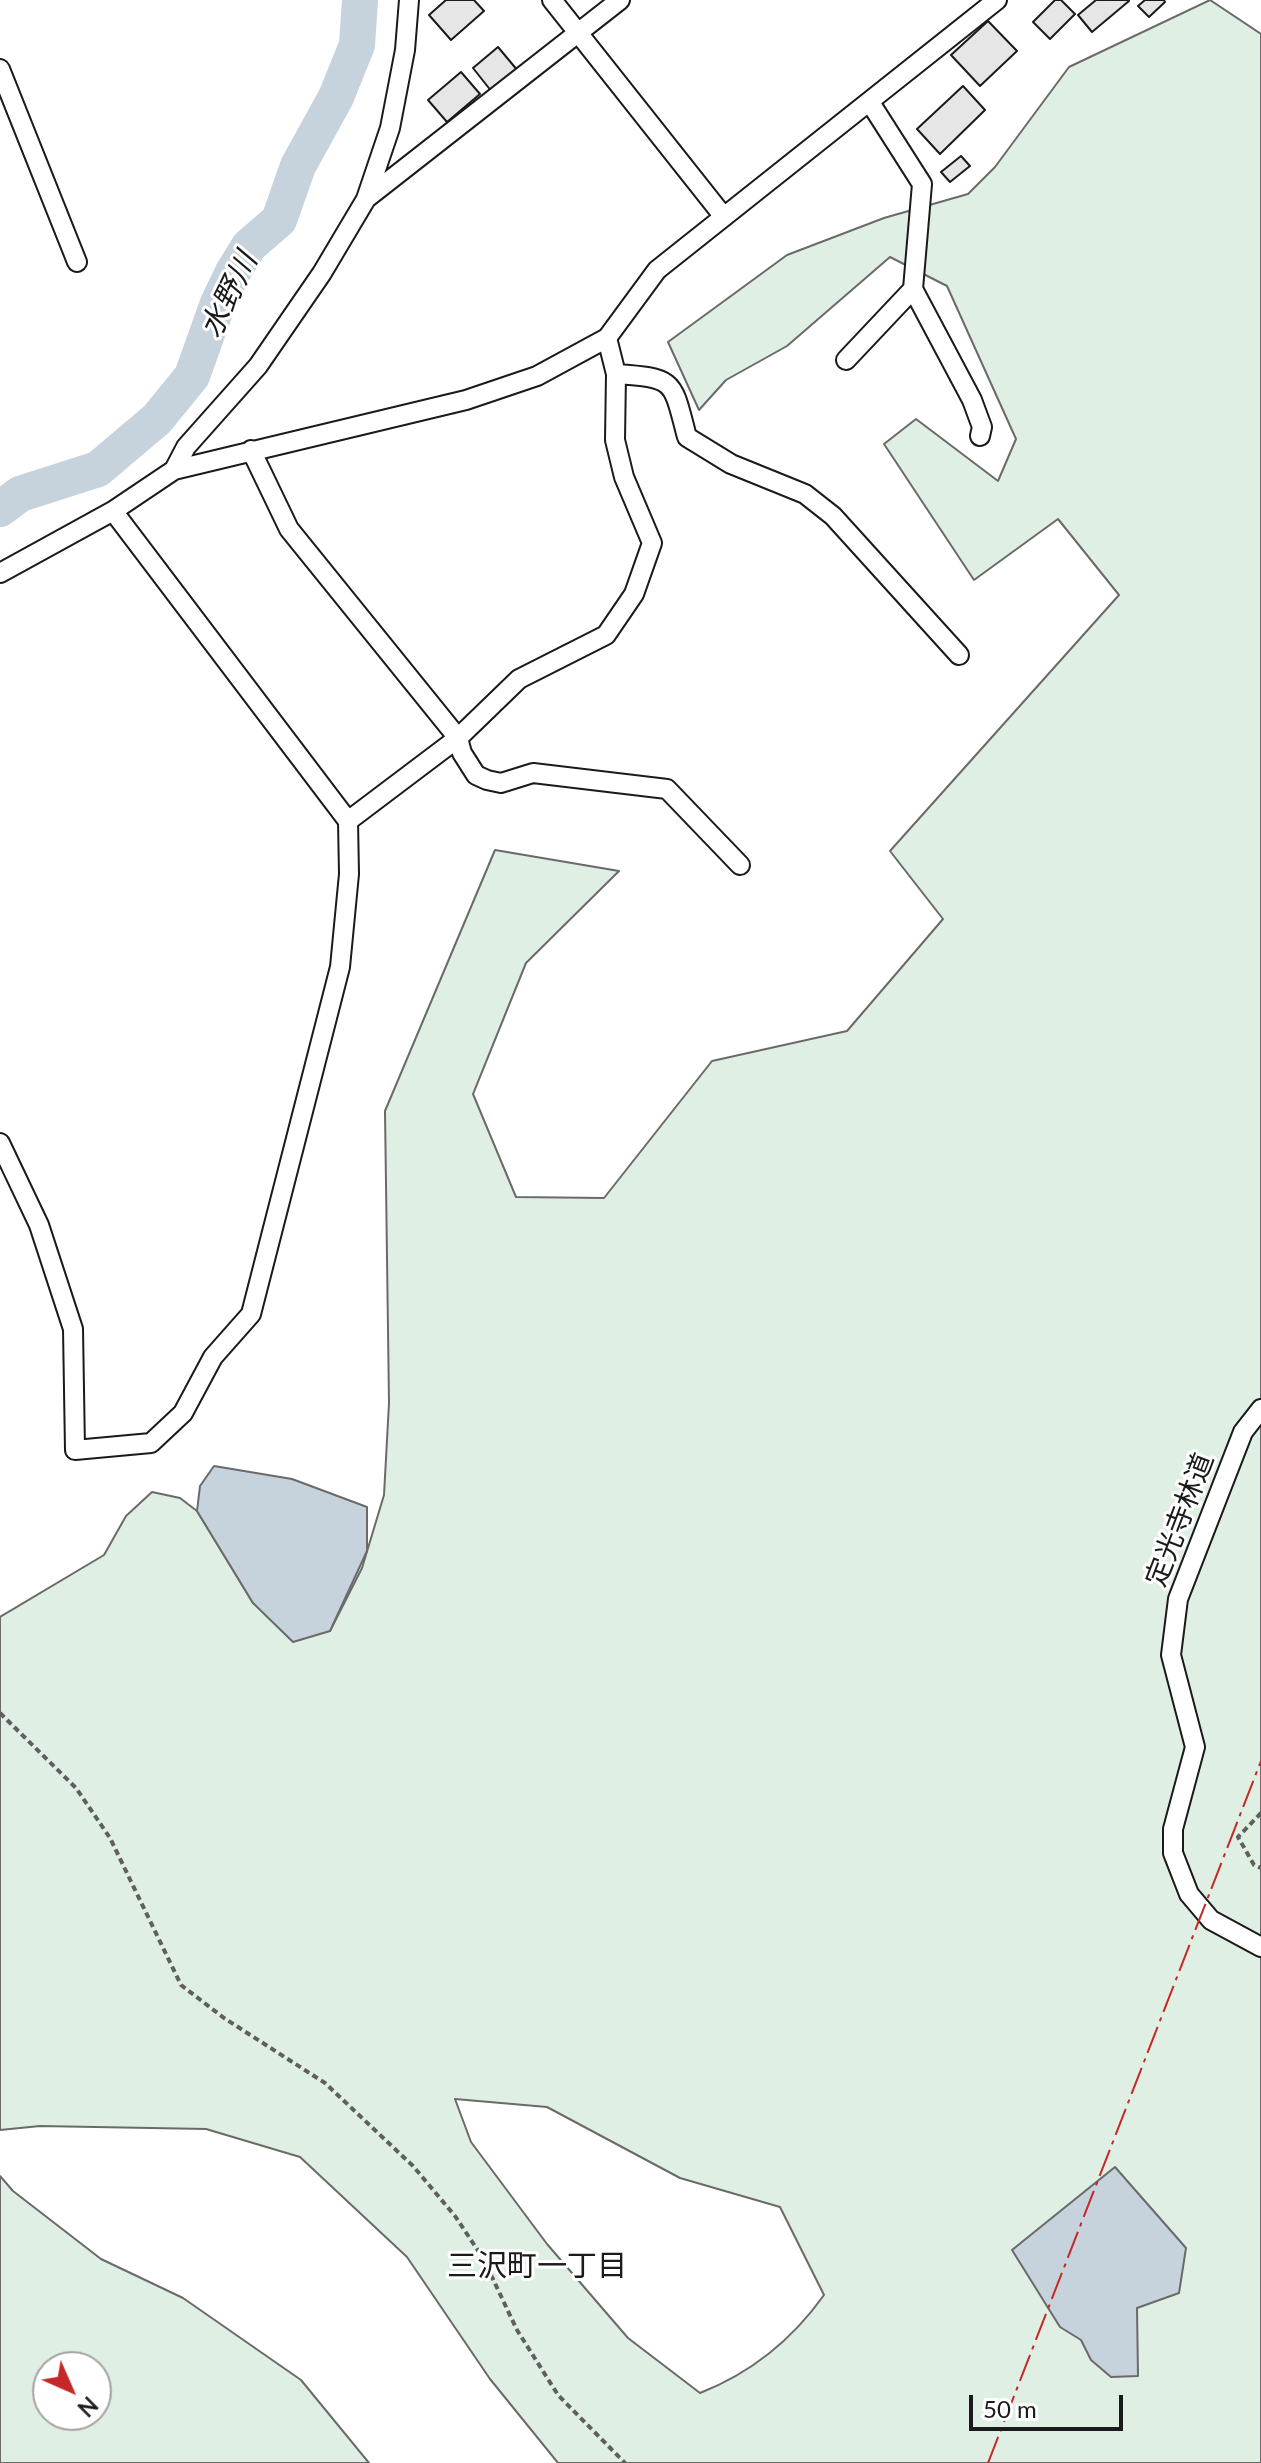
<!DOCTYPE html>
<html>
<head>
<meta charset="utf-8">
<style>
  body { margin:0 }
  #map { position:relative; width:1261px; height:2463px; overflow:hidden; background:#fff; font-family:Lato,sans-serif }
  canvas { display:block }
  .north { position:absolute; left:32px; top:2351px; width:80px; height:80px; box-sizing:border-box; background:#fff; border:2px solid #a3a3a3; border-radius:50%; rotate:135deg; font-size:22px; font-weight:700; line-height:32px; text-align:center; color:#1a1a1a }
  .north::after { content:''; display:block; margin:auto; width:28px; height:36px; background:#c62828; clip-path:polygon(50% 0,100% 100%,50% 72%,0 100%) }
  .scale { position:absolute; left:969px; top:2395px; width:154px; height:36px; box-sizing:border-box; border:4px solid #1a1a1a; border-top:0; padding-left:10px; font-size:24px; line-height:28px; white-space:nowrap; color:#1a1a1a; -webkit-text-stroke:6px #fff; paint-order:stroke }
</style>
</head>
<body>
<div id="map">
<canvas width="1261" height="2463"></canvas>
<div class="north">N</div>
<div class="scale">50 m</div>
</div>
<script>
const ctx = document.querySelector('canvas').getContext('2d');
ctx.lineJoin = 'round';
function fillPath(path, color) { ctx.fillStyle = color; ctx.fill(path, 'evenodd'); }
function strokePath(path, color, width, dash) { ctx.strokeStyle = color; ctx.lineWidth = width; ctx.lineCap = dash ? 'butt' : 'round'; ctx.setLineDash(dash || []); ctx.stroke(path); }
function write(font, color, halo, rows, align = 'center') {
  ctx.font = font + ' Lato,"Noto Sans JP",sans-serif'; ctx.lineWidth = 6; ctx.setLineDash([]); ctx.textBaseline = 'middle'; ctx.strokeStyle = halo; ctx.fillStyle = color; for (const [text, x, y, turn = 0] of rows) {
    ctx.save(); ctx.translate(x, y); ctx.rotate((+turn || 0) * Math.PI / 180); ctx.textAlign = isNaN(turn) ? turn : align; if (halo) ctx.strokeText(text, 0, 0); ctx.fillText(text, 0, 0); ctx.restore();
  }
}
const green = new Path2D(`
  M1210 0 1261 34V2463H558L490 2379 407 2257 300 2157 206 2129 40 2126 0 2130V1617L104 1555 126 1516 152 1492 180 1498 197 1511 253 1603 330 1631 362 1568 384 1495 389 1403 385 1111 495 850 619 871 526 963 473 1094 516 1197 604 1198 712 1061 847 1031 943 919 890 851 1119 595 1058 519 974 580 884 444 916 419 998 481 1016 439 947 286 890 257 787 346 726 380 699 410 668 342 787 255 884 218 968 194 995 167 1069 67ZM455 2099 547 2107 680 2178 780 2207 824 2295C792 2340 751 2373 700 2393L628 2338 547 2244 471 2142Z
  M0 2176 13 2191 101 2259 183 2298 301 2380 369 2463H0ZM96 2367V2415H48V2367Z`);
const water = new Path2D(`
  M214 1466 292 1479 367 1507V1551L330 1631 293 1642 253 1603 197 1511 200 1486Z
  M1115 2167 1186 2248 1179 2293 1137 2308 1138 2376 1111 2377 1091 2360 1081 2340 1060 2327 1012 2250Z`);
const river = new Path2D(`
  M0 509 20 494 98 469 157 419 192 376 218 303 233 272 249 246 279 220 298 166 336 97 357 45 360 0`);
const building = new Path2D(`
  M446 0H474L484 11 451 40 429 15Z
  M1055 0H1061L1075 14 1050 39 1033 22Z
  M1096 0H1128L1129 1 1092 32 1078 15Z
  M1145 0H1164L1165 2 1149 17 1138 6Z
  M988 21 1017 51 980 86 951 55Z
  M498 47 518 71 492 92 473 68Z
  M461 72 480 94 447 122 428 100Z
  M963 86 985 110 940 154 917 129Z
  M961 156 970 166 950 182 941 172Z`);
const path = new Path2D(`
  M0 1713 76 1788 110 1838 181 1985 224 2018 325 2083 413 2166 455 2216 483 2258 517 2330 558 2395 625 2463
  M1261 1813 1238 1837 1254 1865 1261 1868`);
const street = new Path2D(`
  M552 0 724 217
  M0 69 77 262
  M871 104 922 184 913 289 972 400 982 427 980 436
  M367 198 620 0
  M846 360 913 289
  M616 374C676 378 672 380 687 437L731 464 805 494 833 516 959 655
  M251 450 289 529 458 738 462 753 476 775 487 780 501 783 533 773 667 789 740 865
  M174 470 186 447 258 366 322 273 366 199 390 128 405 50 409 0
  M0 573 113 511 174 470 466 400 537 376 607 338 657 270 997 0
  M348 821 458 738 519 679 606 635 634 594 652 543 624 477 615 440 616 374 607 338
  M0 1143 39 1225 73 1329 75 1450 151 1443 183 1413 213 1357 251 1314 340 967 349 874 348 821 113 511
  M1261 1409 1243 1432 1178 1599 1171 1655 1195 1747 1173 1829V1853L1189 1894 1211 1920 1261 1947`);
const power = new Path2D(`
  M988 2463 1261 1761`);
const streetNames = [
  ["定光寺林道",1180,1520,-69]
];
const waterNames = [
  ["水野川",229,295,-64]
];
const neighbourhoodNames = [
  ["三沢町一丁目",537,2266]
];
fillPath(green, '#e0efe3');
strokePath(green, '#6a6a6a', 2);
fillPath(water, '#c6d2dc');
strokePath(water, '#6a6a6a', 2);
strokePath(river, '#c6d2dc', 36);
fillPath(building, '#e6e6e6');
strokePath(building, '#1a1a1a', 2);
strokePath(street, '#1a1a1a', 22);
strokePath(path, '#5f5f5f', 4, [6, 4]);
strokePath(street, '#fff', 18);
strokePath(power, '#c62828', 2, [28, 6, 4, 6]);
write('28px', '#1a1a1a', '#fff', streetNames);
write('italic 30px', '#1a1a1a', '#fff', waterNames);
write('30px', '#1a1a1a', '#fff', neighbourhoodNames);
</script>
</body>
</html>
